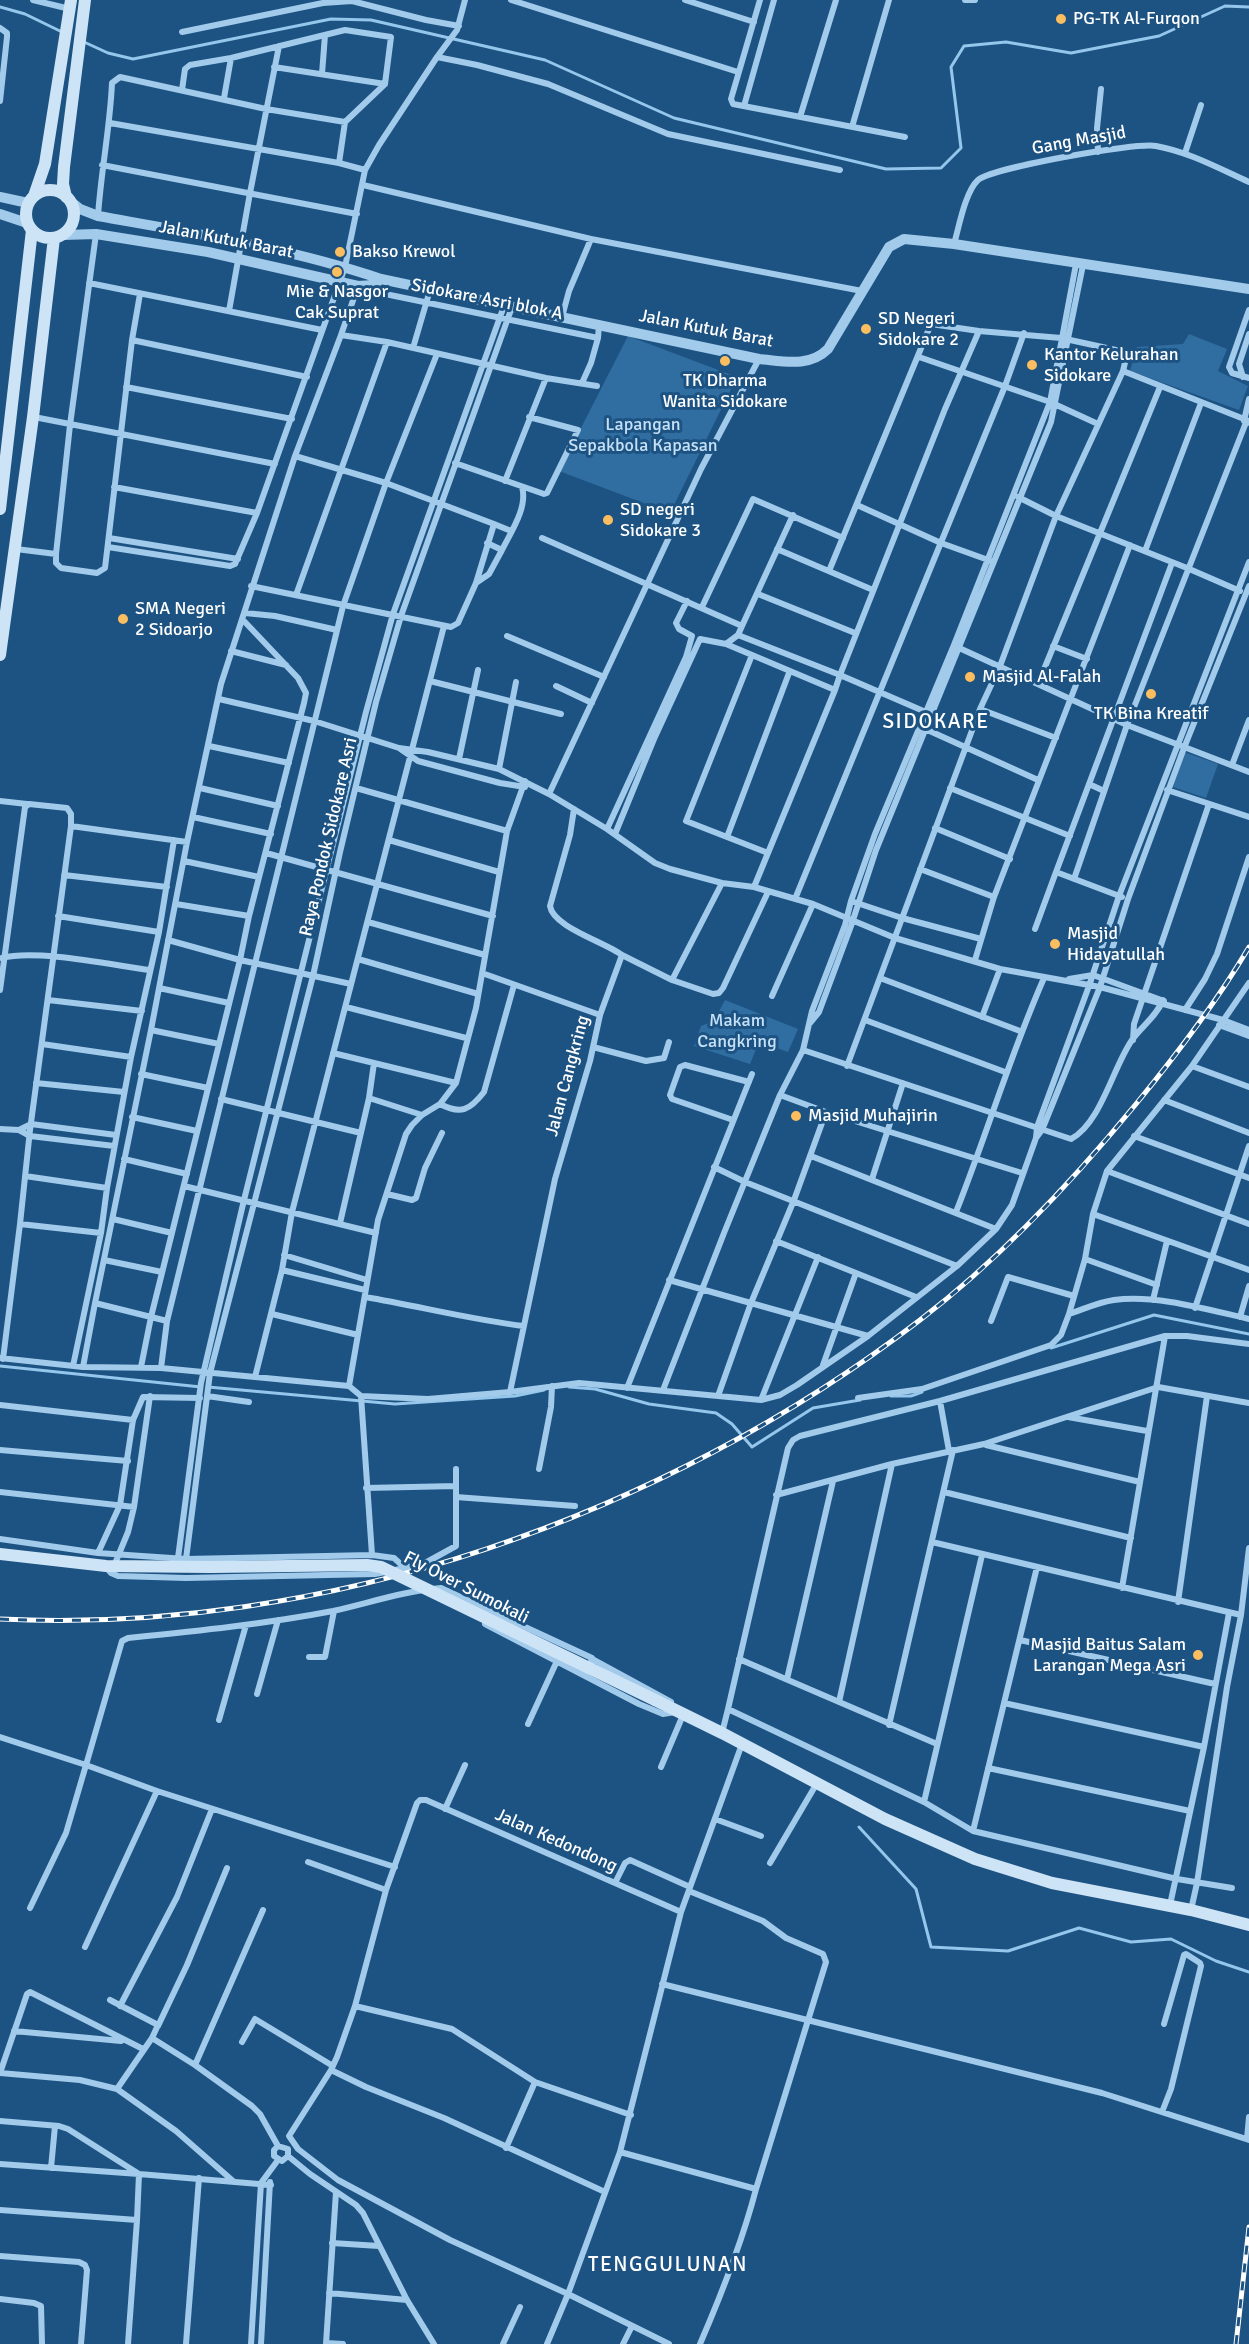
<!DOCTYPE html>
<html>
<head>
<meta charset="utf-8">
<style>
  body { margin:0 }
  canvas { display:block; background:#1d5382 }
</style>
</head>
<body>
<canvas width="1249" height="2344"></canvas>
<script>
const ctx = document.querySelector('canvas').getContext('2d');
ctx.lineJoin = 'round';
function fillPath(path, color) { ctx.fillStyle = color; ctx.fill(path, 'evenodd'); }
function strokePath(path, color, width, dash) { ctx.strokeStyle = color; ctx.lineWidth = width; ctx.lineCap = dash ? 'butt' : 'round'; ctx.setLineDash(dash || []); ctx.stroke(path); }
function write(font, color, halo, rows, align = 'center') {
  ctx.font = font + ' Signika,sans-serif'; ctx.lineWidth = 6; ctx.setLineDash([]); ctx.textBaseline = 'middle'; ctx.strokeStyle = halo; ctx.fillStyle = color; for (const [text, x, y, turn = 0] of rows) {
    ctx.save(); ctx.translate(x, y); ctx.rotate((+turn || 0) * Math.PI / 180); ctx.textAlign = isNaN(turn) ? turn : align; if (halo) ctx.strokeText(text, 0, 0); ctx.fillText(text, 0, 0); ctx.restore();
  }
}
const green = new Path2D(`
  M1189 334 1227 349 1218 371 1248 386 1239 410 1130 371 1137 347 1183 344Z
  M628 336 737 377 670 513 559 471Z
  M1184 752 1218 764 1206 798 1173 787Z
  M725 1000 798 1029 788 1052 759 1042 750 1064 694 1046 701 1026 714 1021Z`);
const stream = new Path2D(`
  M0 7 25 14 62 32
  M84 42 108 53 133 59 331 19 371 20 545 60 674 118 886 169 941 168 961 148 951 67 964 46 1006 42 1071 53 1159 36 1225 6 1249 7
  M1051 1348 1154 1315 1249 1334
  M0 1366 201 1387
  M208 1387 395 1404 515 1396 544 1390
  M569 1387 595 1389 649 1404 716 1413 732 1424 752 1447 813 1408 860 1400
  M891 1396H911L922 1392
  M859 1827 916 1889 931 1947 1008 1951 1079 1928 1131 1942 1171 1939 1216 1961 1249 1972`);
const minor = new Path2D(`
  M33 0 70 9
  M511 0 738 72
  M685 0 754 22
  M760 0 731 99 733 104 905 137
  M965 0H975
  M0 28 7 33V37L0 101
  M182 32 323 3 352 1 426 20 459 26
  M437 57 477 65 548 84 668 134 840 170
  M274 67 385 84
  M322 74 325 35
  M182 90 185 69 190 65 231 58 345 30 391 37 385 84 345 122 339 163
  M224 98 231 58
  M744 106 774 0
  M800 117 836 0
  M110 123 339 163 365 170
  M852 127 889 0
  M1098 152 1097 128 1101 89
  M1185 153 1201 105
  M102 165 357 214
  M363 185 591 239 862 291
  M98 216C101 171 110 128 112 83L120 77 266 109 345 122
  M96 234 70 425 56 554V563L61 568 97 573 105 568 132 340 140 294
  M954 244C959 227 965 192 978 180 992 168 1135 142 1156 146 1189 152 1218 168 1249 182
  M89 283 322 330
  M361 289 598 338 599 325
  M1249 310 1229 367 1232 373 1249 378
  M229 311 250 193 279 46
  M562 317 569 291 591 239
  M341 335 358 286
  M132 340 307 377
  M413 348 430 290
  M919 357 1050 402 1098 424
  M1243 377 1239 364 1249 334
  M582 383 591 363 598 338
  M126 387 292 419
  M34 417 275 464
  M1244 421 1249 399
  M455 463 544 494 547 493 578 430 529 417
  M505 481 546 378
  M114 487 257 513
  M1018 497 1056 516 1187 568 1240 591
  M857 505 941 543 991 561
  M494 524 511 531
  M109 538 238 559
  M542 538 742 626 738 635 726 644 700 639 654 739 615 834
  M487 543 502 550C511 532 528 507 522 487
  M108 547 230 566 235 564 257 513 345 267 365 170 379 145 437 57 457 30 465 0
  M16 549 56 554
  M777 549 873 590
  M1145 551 1201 403
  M829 571 931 324 979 331 1061 338 1125 352 1127 354 1123 371 1249 421
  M476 583 489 574 502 550
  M251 586 451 627 458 623 476 583 494 524 386 483 295 456
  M758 594 855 633
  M296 595 387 342
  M702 607 753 499 843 538
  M245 613 275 616 337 630
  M742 626 793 515
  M738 635 840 675 835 690
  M507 636 604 677
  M726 644 835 690 754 887
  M1053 646 1087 659
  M957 647 1127 725 1249 772
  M231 651 286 665
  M752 655 686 821 768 853
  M430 681 561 714
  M1038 684 1160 387
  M556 686 592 703
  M219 699 314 721 399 748 418 761 500 783 525 787
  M980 709 1056 738
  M928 713 840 675 945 409 979 331
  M923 728 1038 780
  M209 746 289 763
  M399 748 428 752 499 769 549 794 607 829 655 863 670 869 722 883 754 887 813 904 895 938 1000 969 1100 987 1223 1020 1249 1030
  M459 759 478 670
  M1232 765 1249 720
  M499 769 516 682
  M1089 784 1104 791
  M200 788 278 806
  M356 788 507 831
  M950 788 1070 836
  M1167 790 1249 817
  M549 794 701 469 759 359
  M0 801 27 804
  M193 817 271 834
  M71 826 187 842
  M935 828 1010 859
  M607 829 686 657 692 636 679 629 676 623 687 601
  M727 837 789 673
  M389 840 499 872
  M266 853 493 916
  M184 861 259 877
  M920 869 994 897
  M64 875 167 887
  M1074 879 1127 725 1245 425 1249 421
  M1122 897 1056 872 1172 563
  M795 899 1005 386 1024 333
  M854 902 902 918 981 939
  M176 904 249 916
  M58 916 159 932
  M368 922 485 955
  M1035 929 1056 872
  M168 940 240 960 351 984
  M622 955 672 980 713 994 719 993 723 988 768 892
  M2 958C36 949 112 965 150 970
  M358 959 478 994
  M975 960 994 897 1130 545
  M482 973 600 1015
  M880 978 1020 1031
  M1069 979 1093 975 1164 1001
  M672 980 722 883
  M159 988 229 1003
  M0 990 25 807 29 804 67 808 71 814V826L30 1130 20 1224 101 1233
  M772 996 813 904
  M48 1000 142 1011
  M346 1007 466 1038
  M1185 1010 1205 979 1217 954 1249 857
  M982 1017 1000 969
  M865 1020 1005 1072
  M810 1023 819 1012 851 926 876 850 1051 422 1083 265
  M1219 1025 1249 1036
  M151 1030 219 1044
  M1133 1040 1134 1024 1209 804
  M42 1044 131 1057
  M593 1047 646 1061 664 1058 669 1042
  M803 1050 1071 1139C1101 1123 1113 1067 1132 1040 1142 1026 1156 1017 1163 1000
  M333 1053 456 1083
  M847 1066 980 709 1000 666 1056 516 1123 371
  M1192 1066 1249 1087
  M141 1074 208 1088
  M36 1083 124 1092
  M780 1095 826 1112 1022 1173
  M369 1098 422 1115
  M221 1099 361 1133
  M1164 1100 1249 1133
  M440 1104C461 1115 470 1110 484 1092L514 985
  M132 1117 197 1131
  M733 1120 672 1099 670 1095 680 1067 685 1065 749 1082
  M0 1129 19 1130 30 1136 114 1146
  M19 1130 31 1124 116 1135
  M1134 1136 1249 1178
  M1036 1138 1037 1127 1089 986 1119 896 1249 562
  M811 1156 996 1229
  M124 1159 187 1174
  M714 1167 745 1182 957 1266
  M1107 1171 1249 1224
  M25 1176 107 1188
  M872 1179 903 1083
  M184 1186 376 1233
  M387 1194 412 1200 416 1198 425 1168 442 1133
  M956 1212C987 1134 1010 1055 1044 978
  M1093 1214 1249 1270
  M113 1219 172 1233
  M340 1223 369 1098 374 1063
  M776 1241 916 1297
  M284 1255 367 1280
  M1085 1259 1157 1285
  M104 1260 162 1272
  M282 1270 365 1290
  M669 1280 868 1336
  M365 1297C418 1306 469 1319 523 1326
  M1153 1300 1167 1241
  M1195 1308 1249 1146
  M272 1314 358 1335
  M1069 1314 1085 1259 1093 1214 1107 1171 1192 1066 1249 983
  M1240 1317 1249 1286
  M167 1321 95 1303 151 1030 187 842 221 684 295 456 341 335 387 342 546 378 597 386
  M991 1321 1008 1277 1074 1296
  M0 1358 83 1367 161 1368 349 1386 361 1396 428 1399 510 1392 579 1383 761 1400 780 1395 797 1385 868 1336 957 1266 996 1229 1012 1205 1036 1138 1042 1130 1100 987 1128 899 1184 748 1249 586
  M3 1359 20 1224
  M823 1365 856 1273
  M73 1366 101 1233 107 1188 131 1057 159 932 174 840
  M83 1367 95 1303
  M141 1367 151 1317 240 960 249 916 304 703 306 693 298 678 243 620
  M161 1368 167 1321 343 606 386 483 437 354
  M255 1377 282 1270 292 1212 444 626
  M349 1386 378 1220 406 1134 412 1125 422 1115 440 1104 456 1083 476 1008 507 831 525 781
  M627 1388 752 1074
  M663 1390 724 1233 780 1095 803 1050 812 1011 845 925 851 901 875 834 954 645 1050 402 1076 264
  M510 1392 555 1179 590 1061 600 1015 622 955C605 942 553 927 550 906L570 835 574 809
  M207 1396 249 1402
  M361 1396 372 1555
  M718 1396 751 1303 794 1200 826 1112
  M858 1398 922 1389 1051 1345 1061 1335 1069 1314C1084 1309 1099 1302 1114 1300 1155 1294 1209 1310 1249 1319
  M761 1400 818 1257
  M940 1401 949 1451
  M0 1405 133 1420
  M1068 1417 1147 1431
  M986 1445 1140 1482
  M0 1450 128 1461
  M539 1469 551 1407 552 1386
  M456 1486V1469
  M366 1488 456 1486V1546L425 1563 405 1568
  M0 1492 134 1507
  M944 1492 1131 1538
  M776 1495 892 1464 984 1444 1158 1387 1249 1403
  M456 1497 575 1506
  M0 1539 98 1553 186 1559 372 1555 394 1558 405 1568 375 1574 186 1578 118 1576 111 1573 106 1567
  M932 1542 1241 1615
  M98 1553 120 1505 133 1420 143 1397 200 1398
  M178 1558 201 1383 244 1200 366 712 393 614 504 306
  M186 1559 210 1373 313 976 340 852 376 702 401 616 512 307
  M114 1566 128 1532 134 1507 150 1396
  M1122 1588 1165 1336
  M1178 1602 1207 1396
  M485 1624 639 1704 663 1714 675 1712
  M1020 1640 1215 1684
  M309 1657H325L334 1611
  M592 1659 671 1702
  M739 1659 937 1744
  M787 1679 833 1481
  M257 1694 278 1620
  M839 1702 892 1464
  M1004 1703 1204 1747
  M219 1720 246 1625
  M528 1724 557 1661
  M889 1725 953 1450
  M722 1733 728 1709
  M0 1737 86 1765 66 1833 30 1908
  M661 1767 683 1715
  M988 1768 1190 1811
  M924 1802 982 1555
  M445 1809 465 1765
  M715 1819 761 1836
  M973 1831 1037 1567
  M308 1862 386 1890
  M770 1863 817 1783
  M395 1867 157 1791 86 1765 122 1641 128 1638C197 1631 265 1624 333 1611 369 1603 404 1591 441 1588L592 1658 588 1672 581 1673
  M615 1883 625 1863 630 1860 690 1887
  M1232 1888 1177 1879 973 1831 924 1802 728 1709 788 1448 793 1440 800 1436 940 1401 1165 1336H1187L1249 1344
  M1170 1905 1204 1747 1229 1613
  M1191 1910 1197 1883 1227 1687 1241 1615 1249 1548
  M85 1947 157 1791
  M662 1984 1102 2093 1249 2140
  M110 2000 158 2025 152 2038
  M120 2006 177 1897 212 1809
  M355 2006 452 2029 535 2082 506 2148
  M158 2026 187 1965 227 1868
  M14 2031 121 2041
  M242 2042 255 2019 333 2066
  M195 2065 263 1910
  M331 2070 366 2087 444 2118 605 2192
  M0 2073 80 2080 117 2089 152 2038 195 2065 252 2106 260 2114 278 2146 288 2149V2156L282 2161 274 2156V2150L278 2146
  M0 2073 27 1994 30 1992 143 2049
  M535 2082 631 2115
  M117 2089 176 2131 233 2181
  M1162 2112 1171 2089 1201 1966 1200 1963 1186 1954 1184 1955 1164 2024
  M0 2121 59 2126 68 2129 139 2174 271 2185
  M1247 2139 1249 2117
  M620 2152 756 2189 826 1962 823 1954 786 1938 763 1921 689 1891
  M288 2156 310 2174 356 2205 363 2213 407 2300 434 2344
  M0 2164 139 2174 137 2220 0 2210
  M51 2168 55 2126
  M332 2243 379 2246
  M0 2256 79 2262 85 2265 87 2270 81 2344
  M329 2293 407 2300
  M0 2299 34 2303 41 2306 42 2344
  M326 2343 343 2344
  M128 2344 137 2220
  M186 2344 199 2178
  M251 2344 261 2183 278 2160
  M261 2344 270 2182
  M326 2344 336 2192
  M503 2344 520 2307
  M547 2344 568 2294 620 2152 681 1912 742 1744
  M623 2344 632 2326
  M669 2344 568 2294 450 2240 338 2180 298 2149 289 2136 331 2070 337 2057 355 2006 386 1890 417 1803 420 1800H426L681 1912
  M700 2344C722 2293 742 2243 756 2189`);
const tertiary = new Path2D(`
  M0 197 28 203
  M70 201 80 209 98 216C193 233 289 248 381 279L759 359C783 361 809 368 828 349L889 247 904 239 954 244 1249 289
  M0 214 27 223
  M63 235 96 234 208 252 358 286 373 285 381 279`);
const secondary = new Path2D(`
  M26 214a24 24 0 1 1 48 0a24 24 0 1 1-48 0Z
  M34 196 45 164 71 0
  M66 197 63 184 64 167 85 0
  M0 509 32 230
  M0 655 33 417 54 238
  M0 1554 106 1566 211 1567
  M655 1700 722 1733 885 1819 975 1859 1052 1883 1191 1910 1249 1925`);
const rail = new Path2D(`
  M0 1619C324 1635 663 1517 920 1320 1000 1259 1072 1182 1136 1104 1177 1054 1216 1003 1249 947
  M1236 2344 1249 2227`);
const secondaryBridge = new Path2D(`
  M211 1567 367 1565 381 1567 655 1700`);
const markers = [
  [1061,19,6,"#fabe60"],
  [340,252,6,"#fabe60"],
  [337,272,6,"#fabe60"],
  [866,329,6,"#fabe60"],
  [725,361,6,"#fabe60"],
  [1032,365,6,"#fabe60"],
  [608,520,6,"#fabe60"],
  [123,619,6,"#fabe60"],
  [970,677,6,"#fabe60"],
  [1151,694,6,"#fabe60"],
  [1055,944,6,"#fabe60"],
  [796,1116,6,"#fabe60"],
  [1198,1655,6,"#fabe60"]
];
const poiNames = [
  ["PG-TK Al-Furqon",1073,19],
  ["Bakso Krewol",352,252],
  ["Mie & Nasgor",337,292,"center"],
  ["Cak Suprat",337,313,"center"],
  ["SD Negeri",878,319],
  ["Sidokare 2",878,340],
  ["Kantor Kelurahan",1044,355],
  ["Sidokare",1044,376],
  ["TK Dharma",725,381,"center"],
  ["Wanita Sidokare",725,402,"center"],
  ["SD negeri",620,510],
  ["Sidokare 3",620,531],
  ["SMA Negeri",135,609],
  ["2 Sidoarjo",135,630],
  ["Masjid Al-Falah",982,677],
  ["TK Bina Kreatif",1151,714,"center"],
  ["Masjid",1067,934],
  ["Hidayatullah",1067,955],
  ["Masjid Muhajirin",808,1116],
  ["Masjid Baitus Salam",1186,1645,"right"],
  ["Larangan Mega Asri",1186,1666,"right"]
];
const streetNames = [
  ["Gang Masjid",1079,141,-10],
  ["Jalan Kutuk Barat",226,240,11],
  ["Sidokare Asri blok A",487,300,11],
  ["Jalan Kutuk Barat",706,329,11],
  ["Raya Pondok Sidokare Asri",329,837,-77],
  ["Jalan Cangkring",568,1076,-75],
  ["Fly Over Sumokali",466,1588,27],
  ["Jalan Kedondong",556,1841,24]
];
const parkNames = [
  ["Lapangan",643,425],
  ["Sepakbola Kapasan",643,446],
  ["Makam",737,1021],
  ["Cangkring",737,1042]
];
const quarterNames = [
  ["SIDOKARE",936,722],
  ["TENGGULUNAN",668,2265]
];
fillPath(green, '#306da1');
strokePath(stream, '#95c6ec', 3);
strokePath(minor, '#a2caea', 6);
strokePath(tertiary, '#a2caea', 10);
strokePath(secondary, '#cde4f7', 12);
strokePath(rail, '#fff', 5);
strokePath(rail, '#1d5382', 3, [9]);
strokePath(secondaryBridge, '#cde4f7', 12);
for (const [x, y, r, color] of markers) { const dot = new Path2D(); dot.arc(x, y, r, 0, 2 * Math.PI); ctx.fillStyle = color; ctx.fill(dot); strokePath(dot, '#1d5382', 2); }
write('18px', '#fff', '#1d5382', poiNames, 'left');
write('18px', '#fff', '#1d5382', streetNames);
write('18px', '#c6e1f7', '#1d5382', parkNames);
ctx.letterSpacing = '1.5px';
write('21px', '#fff', '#1d5382', quarterNames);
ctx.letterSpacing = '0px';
</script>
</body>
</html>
